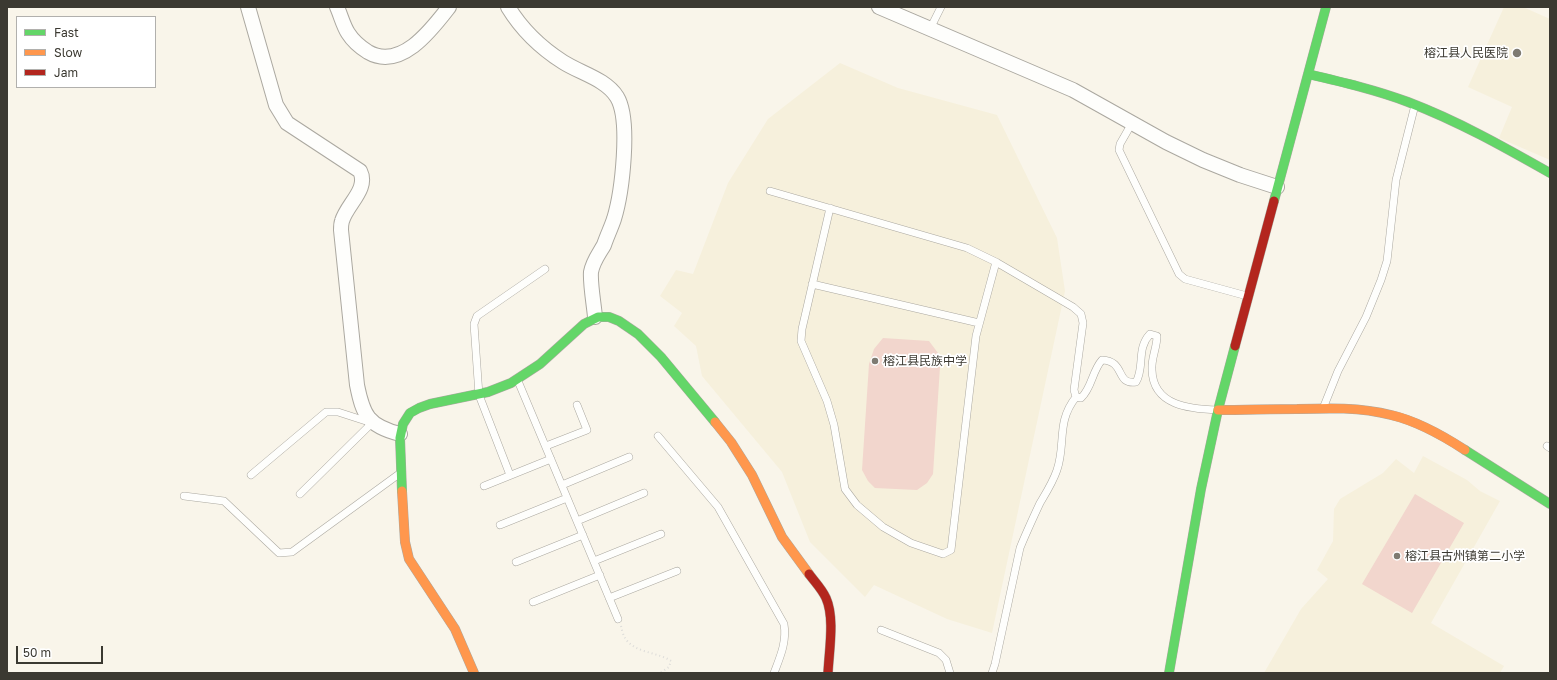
<!DOCTYPE html>
<html>
<head>
<meta charset="utf-8">
<style>
  body { margin:0 }
  #map { position:relative; width:1557px; height:680px; overflow:hidden; background:#f9f5ea; font-family:"Golos Text",sans-serif }
  canvas { display:block }
  .frame { position:absolute; inset:0; border:8px solid #3b3931; pointer-events:none }
  .legend { position:absolute; left:16px; top:16px; width:140px; height:72px; box-sizing:border-box; background:#fff; border:1px solid #b1b0ad; margin:0; padding:5px 7px; list-style:none; font-size:12px; color:#3b3931 }
  .legend li { display:flex; align-items:center; gap:8px; height:20px }
  .legend b { width:20px; border:1px solid #b1b0ad }
  .scale { position:absolute; left:16px; top:646px; width:87px; height:18px; box-sizing:border-box; border:2px solid #3b3931; border-top:0; padding-left:5px; font-size:12px; line-height:14px; white-space:nowrap; color:#3b3931; -webkit-text-stroke:3px #fff; paint-order:stroke }
</style>
</head>
<body>
<div id="map">
<canvas width="1557" height="680"></canvas>
<div class="frame"></div>
<ul class="legend">
<li><b style="height:5px;background:#63d668"></b>Fast</li>
<li><b style="height:5px;background:#ff974d"></b>Slow</li>
<li><b style="height:5px;background:#b3261e"></b>Jam</li>
</ul>
<div class="scale">50 m</div>
</div>
<script>
const ctx = document.querySelector('canvas').getContext('2d');
ctx.lineJoin = 'round';
function fillPath(path, color) { ctx.fillStyle = color; ctx.fill(path, 'evenodd'); }
function strokePath(path, color, width, dash) { ctx.strokeStyle = color; ctx.lineWidth = width; ctx.lineCap = dash ? 'butt' : 'round'; ctx.setLineDash(dash || []); ctx.stroke(path); }
function write(font, color, halo, rows, align = 'center') {
  ctx.font = font + ' "Golos Text","Noto Sans SC",sans-serif'; ctx.lineWidth = 3.5; ctx.setLineDash([]); ctx.textBaseline = 'middle'; ctx.strokeStyle = halo; ctx.fillStyle = color; for (const [text, x, y, turn = 0] of rows) {
    ctx.save(); ctx.translate(x, y); ctx.rotate((+turn || 0) * Math.PI / 180); ctx.textAlign = isNaN(turn) ? turn : align; if (halo) ctx.strokeText(text, 0, 0); ctx.fillText(text, 0, 0); ctx.restore();
  }
}
const built = new Path2D(`
  M1504 7H1523L1550 19V160L1499 138 1512 107 1468 87Z
  M840 63 898 88 997 115 1057 238 1065 291 992 633 947 619 874 585 865 597 810 542 782 472 702 376 696 346 674 326 682 313 660 296 676 270 693 274 728 183 768 119Z
  M1423 456 1467 480 1480 491 1500 501 1431 623 1504 666 1500 673H1264L1301 609 1328 579 1317 570 1333 541 1334 509 1340 499 1383 473 1396 459 1414 473Z`);
const green = new Path2D(`
  M883 338 929 341 938 353 940 367 933 474 927 483 917 490 875 488 868 481 862 470 869 364 874 349Z
  M1415 494 1464 523 1412 613 1362 584Z`);
const path = new Path2D(`
  M621 626C622 630 623 635 625 638 634 653 658 652 671 661L669 667 660 673`);
const lane = new Path2D(`
  M930 29 941 7
  M1132 123 1120 144 1119 150 1179 274 1185 279 1247 296
  M770 191 967 248 996 262 1073 307 1081 314 1083 323 1074 390 1076 397 1081 398C1092 388 1092 371 1102 360 1126 361 1115 385 1136 382 1145 367 1136 349 1150 334L1157 336C1157 348 1151 358 1152 370 1153 406 1190 409 1218 410
  M830 208 802 329 801 341 827 401 834 425 845 489 857 505 883 527 911 543 943 554 951 550 976 336 996 262
  M812 284 979 323
  M518 381 618 619
  M1324 406 1338 371 1366 317 1381 280 1387 261 1396 180 1415 105
  M658 436 718 507 784 624C787 642 780 657 774 673
  M546 446 587 430 577 405
  M1547 446 1550 448
  M251 475 326 412H338L372 423 300 494
  M510 475 479 395 474 324 477 316 545 269
  M562 485 629 457
  M484 486 551 459
  M184 496 224 501 279 553 292 552 399 474
  M577 521 644 493
  M500 525 567 498
  M594 561 661 534
  M516 562 583 535
  M609 598 677 571
  M533 602 600 575
  M881 630 939 653 946 660 950 673
  M992 673 995 664 1020 548C1026 533 1033 518 1040 503 1046 493 1053 482 1057 470 1066 444 1056 422 1076 397`);
const street = new Path2D(`
  M248 7 276 105 287 123 360 171C369 189 347 204 342 221 341 224 341 227 341 230L357 385C363 415 368 426 400 434
  M337 7C341 16 343 25 348 33 353 41 360 47 368 52 401 71 432 29 449 7
  M508 7C522 30 541 48 563 62 580 73 606 79 617 97 631 120 622 193 614 219 611 228 607 236 604 245 599 254 593 261 591 272 590 283 594 305 595 317
  M879 7 1073 90 1166 142 1203 160 1240 175 1277 187`);
const fast = new Path2D(`
  M1308 74C1342 82 1376 90 1408 102 1458 121 1504 147 1550 173
  M1274 201 1326 7
  M1465 450 1550 504
  M402 491 400 438 403 424 410 413 419 408 430 404 488 392 511 383 540 364 584 324 598 317H609L619 321 638 334 661 357 715 422
  M1169 673 1201 489 1218 410 1235 346`);
const slow = new Path2D(`
  M1218 410C1244 410 1271 409 1297 409 1328 408 1360 407 1391 415 1417 421 1442 435 1465 450
  M715 422 731 442 752 475 782 537 809 574
  M402 491 405 542 409 559 455 629 474 673`);
const jam = new Path2D(`
  M1235 346 1274 201
  M809 574C815 582 822 589 826 598 835 618 829 651 828 673`);
const markers = [
  [1517,53,5,"#7e7b72"],
  [875,361,4,"#7e7b72"],
  [1397,556,4,"#7e7b72"]
];
const poiNames = [
  ["榕江县人民医院",1508,53,"right"],
  ["榕江县民族中学",883,361],
  ["榕江县古州镇第二小学",1405,556]
];
fillPath(built, '#f6f0dc');
fillPath(green, '#f2d6cd');
strokePath(lane, '#aba8a0', 8);
strokePath(street, '#aba8a0', 16);
strokePath(fast, '#aba8a0', 10);
strokePath(slow, '#aba8a0', 10);
strokePath(jam, '#aba8a0', 10);
strokePath(path, '#dddcd9', 2, [1, 3]);
strokePath(lane, '#fefefc', 7);
strokePath(street, '#fefefc', 14);
strokePath(fast, '#63d668', 9);
strokePath(slow, '#ff974d', 9);
strokePath(jam, '#b3261e', 9);
for (const [x, y, r, color] of markers) { const dot = new Path2D(); dot.arc(x, y, r, 0, 2 * Math.PI); ctx.fillStyle = color; ctx.fill(dot); strokePath(dot, '#fff', 1.5); }
write('12px', '#3b3931', '#fff', poiNames, 'left');
</script>
</body>
</html>
